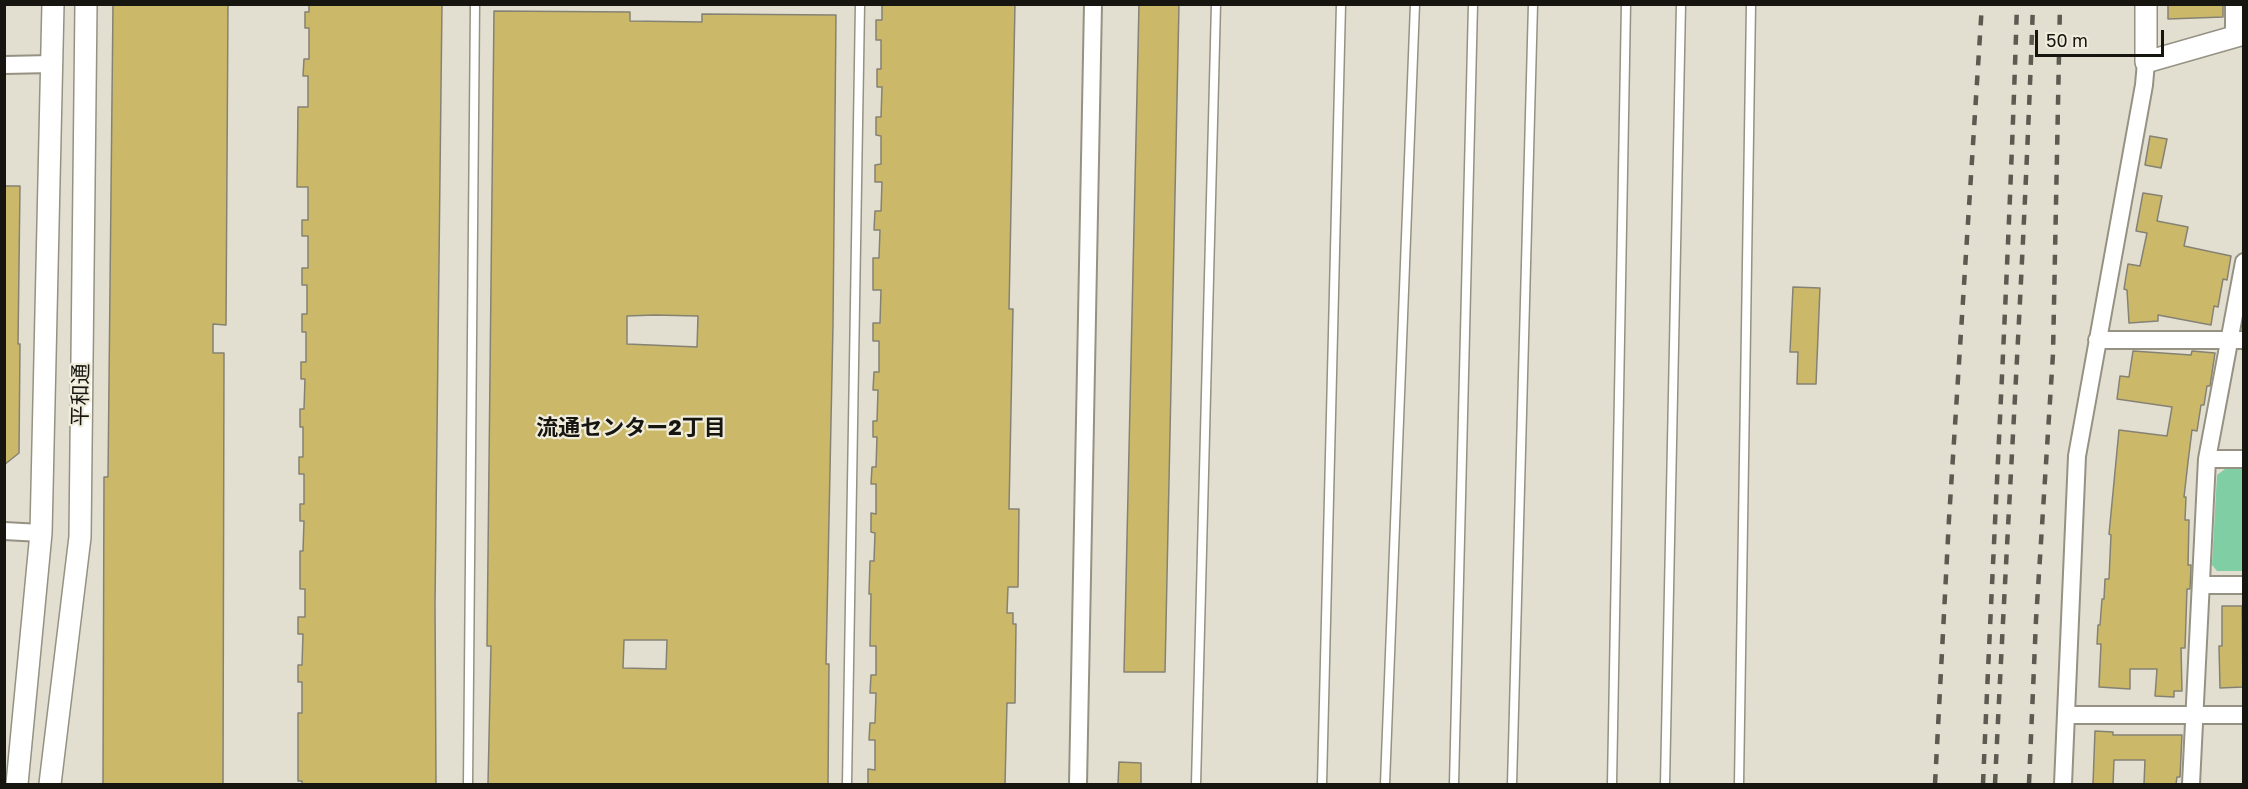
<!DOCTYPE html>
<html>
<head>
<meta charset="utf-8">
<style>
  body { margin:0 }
  #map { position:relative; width:2248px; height:789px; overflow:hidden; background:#e3dfd0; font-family:"Golos Text",sans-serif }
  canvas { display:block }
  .frame { position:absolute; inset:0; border:6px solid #171510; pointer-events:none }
  .scale { position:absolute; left:2035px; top:30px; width:129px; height:27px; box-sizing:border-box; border:3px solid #171510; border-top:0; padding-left:8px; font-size:18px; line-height:21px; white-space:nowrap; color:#171510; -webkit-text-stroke:4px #f0eddd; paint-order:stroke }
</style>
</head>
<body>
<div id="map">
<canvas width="2248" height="789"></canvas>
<div class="frame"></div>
<div class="scale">50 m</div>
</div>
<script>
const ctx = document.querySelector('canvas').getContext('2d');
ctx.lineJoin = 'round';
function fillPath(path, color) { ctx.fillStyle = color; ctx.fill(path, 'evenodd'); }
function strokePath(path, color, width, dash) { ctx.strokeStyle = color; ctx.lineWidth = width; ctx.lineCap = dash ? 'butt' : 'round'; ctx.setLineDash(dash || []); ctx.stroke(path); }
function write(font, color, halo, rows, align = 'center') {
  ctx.font = font + ' "Golos Text","Noto Sans JP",sans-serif'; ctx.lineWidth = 4.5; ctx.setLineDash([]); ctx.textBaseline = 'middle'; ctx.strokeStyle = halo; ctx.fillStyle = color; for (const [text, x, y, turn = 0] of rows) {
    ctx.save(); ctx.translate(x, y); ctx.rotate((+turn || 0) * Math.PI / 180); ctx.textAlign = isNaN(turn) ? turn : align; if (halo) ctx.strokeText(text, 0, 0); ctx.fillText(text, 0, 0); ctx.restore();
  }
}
const green = new Path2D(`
  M2225 469H2243V571H2217L2212 565 2217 475Z`);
const building = new Path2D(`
  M113 4H228L226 325 213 324V353H224L223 784H103L104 477H108Z
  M309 4H442L435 603 436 784H302V781H298V713H302V682H298V665H302L303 634H298V617H305V589H300V551H303L304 521H300V504H304V474H299V457H303V427H300V409H304L305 379H301V362H306V332H302V314H307V285H302V268H308V236H302V220H308V187H297L298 107H308V76H303L304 59H309V28H305V12H309Z
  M882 4H1015L1009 309H1013L1009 509H1019L1018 587H1008L1007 613H1013V624H1016L1015 703H1007L1005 784H868V769L875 770V740H869L870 723H875L876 693H870L871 675H876V646H870L871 594H869L870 561H874L875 533 871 532V513L876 514V484H871L872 467H876L877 437H873V421H877L878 390H873L874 372H879V341H873V323H880L881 290H873V258H879L880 230H874L875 211H881L882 182H875V165L881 164V136L876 135V117H881L882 87H877V69H881V40H876V20H882Z
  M1139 4H1179L1165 672H1124Z
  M2168 4H2223V17L2168 19Z
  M494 11 630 12V21L702 22V14L836 15 833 325 826 664H829L828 784H488L491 646H487ZM654 315 698 316 697 347 627 344V316ZM624 640H667L666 669 623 668Z
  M2150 136 2167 139 2161 168 2145 165Z
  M4 186H20L18 344H20L19 453 4 465Z
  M2143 193 2162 196 2157 221 2188 227 2184 246 2231 256 2227 280 2223 279 2218 307 2214 306 2211 325 2158 315V321L2129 323 2127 290 2124 289 2128 264 2140 266 2147 233 2136 231Z
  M1793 287 1820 288 1816 384H1797L1798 352H1790Z
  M2133 351 2191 355 2192 351 2215 353 2210 386H2207L2204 405H2201L2197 431 2192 430 2188 462 2184 497H2186L2185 520H2189L2188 565H2191V568L2190 589H2187L2185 648H2181L2182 691H2174V697L2155 696 2157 669H2130V689L2099 687 2101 644H2097L2098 625H2100L2102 599H2104L2105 579H2109L2111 535 2109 534 2119 430 2167 436 2172 407 2117 399 2120 376 2129 377Z
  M2222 606H2242L2243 687 2220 688 2219 646H2222Z
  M2095 731 2113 732V735H2182L2180 777H2177L2176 784H2144L2145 760H2114L2113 784H2093Z
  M1119 762 1141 763V784H1118Z`);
const service = new Path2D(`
  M468 784 475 4
  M847 784 860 4
  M1196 784 1216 4
  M1322 784 1341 4
  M1385 784 1415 4
  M1454 784 1473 4
  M1512 784 1533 4
  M1612 784 1626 4
  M1665 784 1681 4
  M1739 784 1751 4`);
const minor = new Path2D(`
  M2234 36V4
  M4 65 52 64
  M2097 340H2244
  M2207 459H2244
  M4 531 41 533
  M2202 585H2244
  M2066 715H2244
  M1078 784 1093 4
  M2063 784 2077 456 2144 85 2146 62
  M2191 784 2207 459 2244 262`);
const tertiary = new Path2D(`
  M2146 4V62L2244 34
  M17 784 41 533 53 4
  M50 784 80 537 86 4`);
const rail = new Path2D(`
  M1935 784 1949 519 1982 4
  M1983 784C1994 524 2009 265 2017 4
  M1995 784C2007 524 2024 265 2033 4
  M2029 784 2036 620 2053 354 2060 4`);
const streetNames = [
  ["平和通",81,395,-89]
];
const neighbourhoodNames = [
  ["流通センター2丁目",631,428]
];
fillPath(green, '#80cea4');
fillPath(building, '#cbb969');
strokePath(building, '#858274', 1.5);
strokePath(service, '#959283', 11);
strokePath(minor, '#959283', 20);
strokePath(tertiary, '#959283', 24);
strokePath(service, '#fff', 8);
strokePath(minor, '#fff', 16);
strokePath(tertiary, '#fff', 21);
strokePath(rail, '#5d5a52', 4.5, [10, 10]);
write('21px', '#171510', '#f0eddd', streetNames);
write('bold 22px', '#171510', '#f0eddd', neighbourhoodNames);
</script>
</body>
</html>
